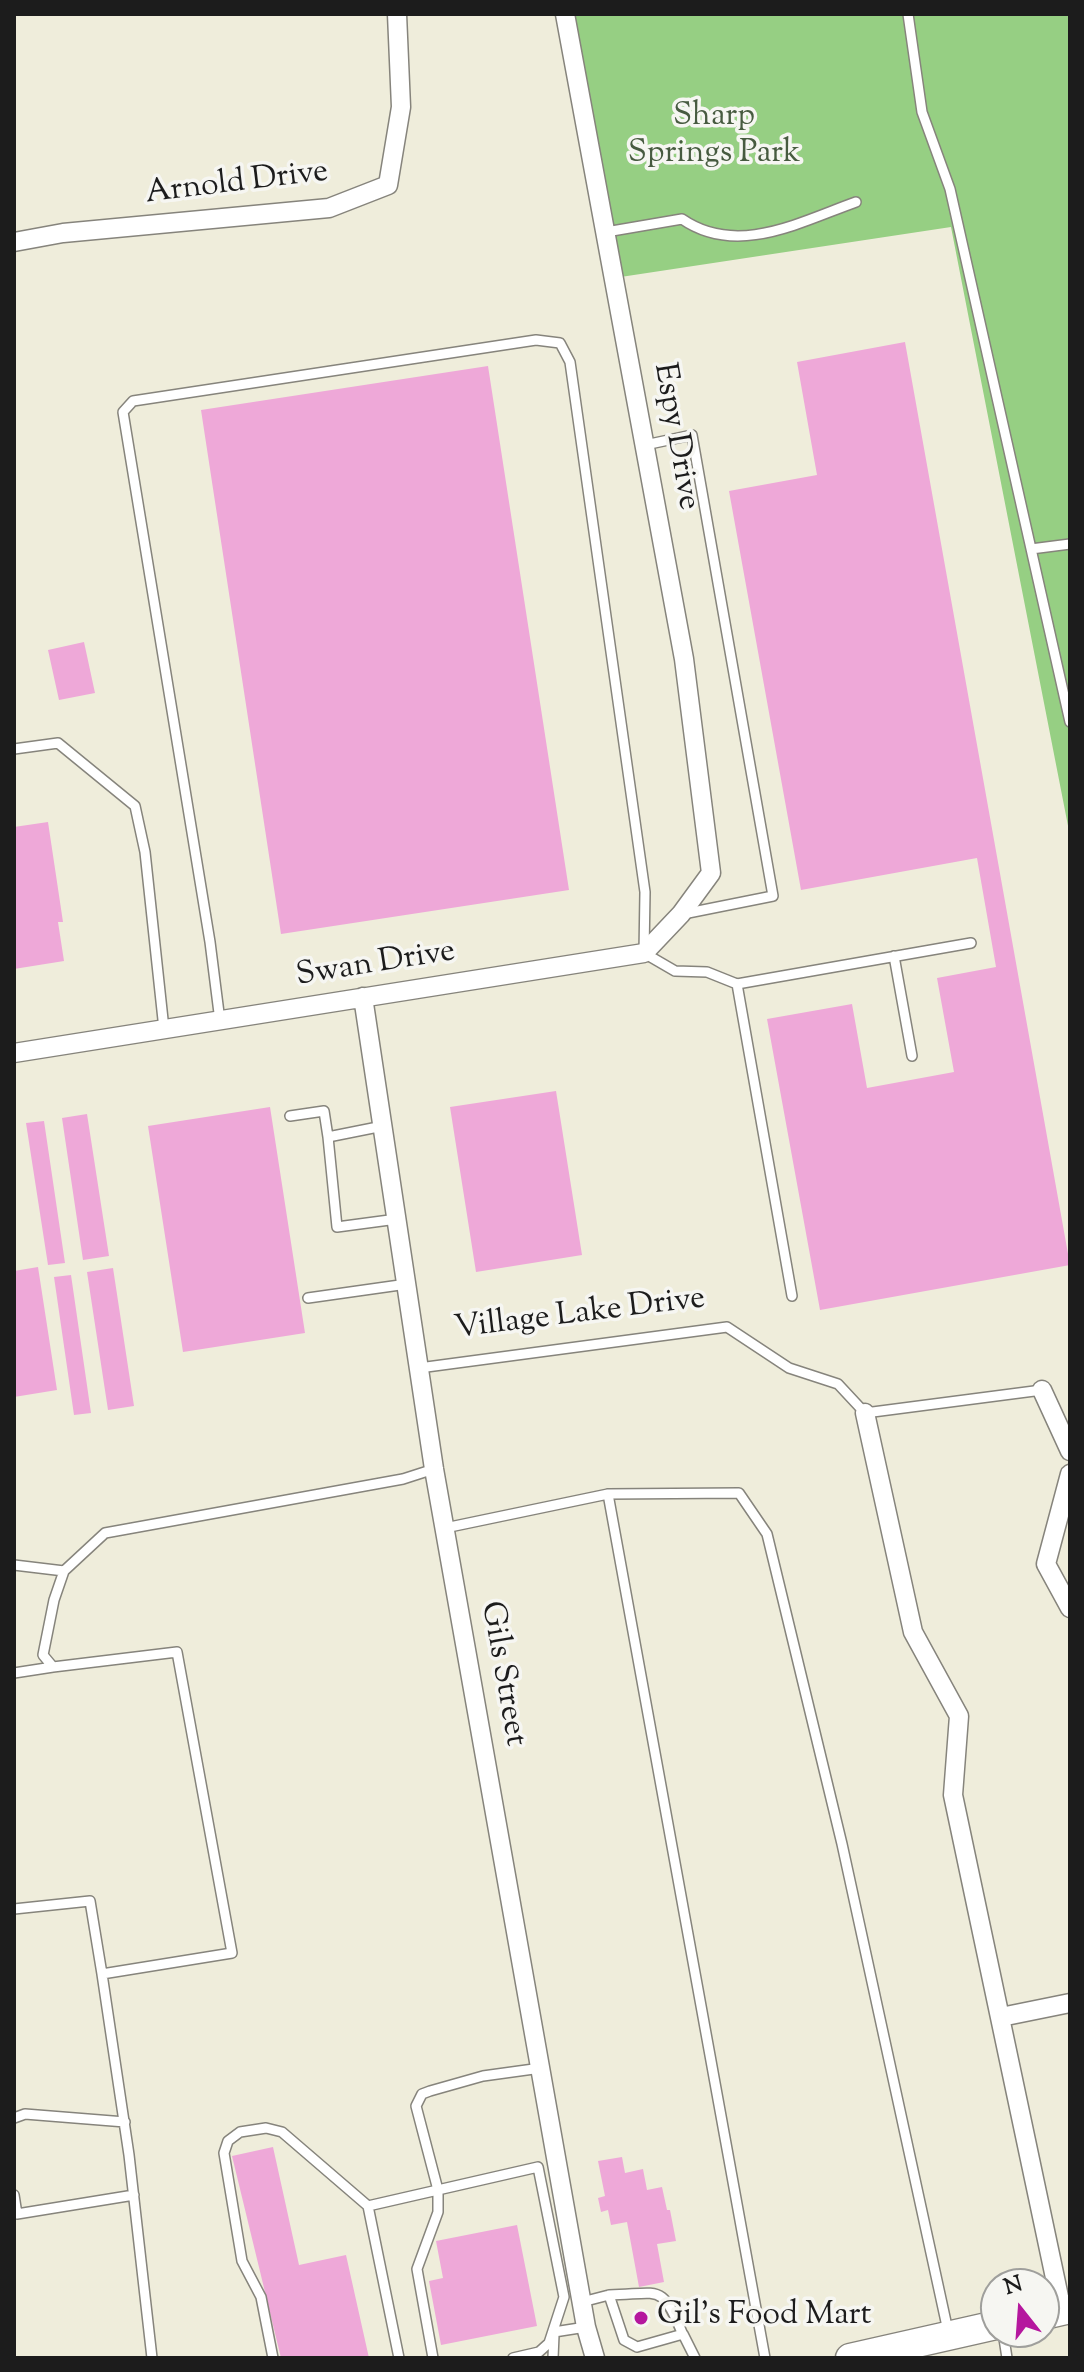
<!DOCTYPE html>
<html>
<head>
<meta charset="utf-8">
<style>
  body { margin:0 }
  #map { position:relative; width:1084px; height:2372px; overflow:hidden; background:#efeddb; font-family:"Sorts Mill Goudy",serif }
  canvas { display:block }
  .frame { position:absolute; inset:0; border:16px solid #1c1c1c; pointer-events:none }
  .north { position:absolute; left:980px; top:2268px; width:80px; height:80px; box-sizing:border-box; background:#f6f6f2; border:2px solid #9f9f9c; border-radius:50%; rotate:343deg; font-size:22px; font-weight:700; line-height:32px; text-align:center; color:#1c1c1c }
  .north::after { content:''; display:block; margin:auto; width:28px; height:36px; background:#b5179e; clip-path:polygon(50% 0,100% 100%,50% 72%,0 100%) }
</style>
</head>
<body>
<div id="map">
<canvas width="1084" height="2372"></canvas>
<div class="frame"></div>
<div class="north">N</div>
</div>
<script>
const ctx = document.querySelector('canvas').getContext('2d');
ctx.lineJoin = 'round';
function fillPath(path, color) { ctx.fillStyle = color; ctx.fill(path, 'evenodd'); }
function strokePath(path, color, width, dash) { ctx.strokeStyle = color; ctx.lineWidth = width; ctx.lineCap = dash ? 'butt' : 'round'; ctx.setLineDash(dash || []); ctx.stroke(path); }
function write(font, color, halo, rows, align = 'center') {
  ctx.font = font + ' "Sorts Mill Goudy",serif'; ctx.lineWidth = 7; ctx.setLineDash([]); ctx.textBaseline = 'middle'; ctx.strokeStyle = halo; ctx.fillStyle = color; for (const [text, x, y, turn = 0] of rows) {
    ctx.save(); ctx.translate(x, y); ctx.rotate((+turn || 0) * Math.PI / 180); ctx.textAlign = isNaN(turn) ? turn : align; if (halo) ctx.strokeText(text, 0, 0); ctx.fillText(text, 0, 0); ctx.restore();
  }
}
const green = new Path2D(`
  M566 14H1070V836L951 227 614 278Z`);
const building = new Path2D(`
  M905 342 1070 1265 820 1310 767 1019 852 1004 867 1088 954 1072 937 978 996 967 977 858 801 890 729 491 817 475 797 362Z
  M488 366 569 890 281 934 201 410Z
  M84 642 95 693 59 700 48 650Z
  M48 822 63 922H58L64 961 14 969V827Z
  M556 1091 582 1255 476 1272 450 1107Z
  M270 1107 305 1333 183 1352 148 1126Z
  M87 1114 109 1256 83 1260 62 1118Z
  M44 1121 65 1263 48 1265 26 1123Z
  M38 1267 57 1390 14 1397V1271Z
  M113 1268 134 1406 108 1410 87 1272Z
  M71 1275 91 1413 74 1415 54 1277Z
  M273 2147 299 2265 346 2255 369 2358H281L232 2156Z
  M622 2157 625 2173 643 2169 647 2190 662 2187 667 2210H670L676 2241 657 2244 664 2282 639 2287 627 2222 611 2225 608 2210 601 2212 598 2198 605 2196 598 2161Z
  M517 2225 537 2326 441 2345 429 2281 443 2278 436 2241Z`);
const service = new Path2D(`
  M908 14 922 112 950 189 1070 722
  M606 232 682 219C737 257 800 222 856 202
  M645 445 692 435 773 896 683 914
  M1031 549 1070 544
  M14 749 58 743 135 806 145 852 164 1029
  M894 956 912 1056
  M737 984 792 1296
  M220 1021 210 942 123 412 133 401 536 340 560 343 570 362 645 892 644 953 675 971 707 972 737 984 971 943
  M290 1116 324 1111 328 1137
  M383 1126 328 1137 337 1227 397 1219
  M308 1298 407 1284
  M419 1368 727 1327 789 1368 838 1384 865 1413 1042 1390
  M608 1494 765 2358
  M445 1528 608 1494 739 1493 767 1534 842 1844 948 2331
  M14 1565 64 1571
  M14 1673 53 1667
  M14 1909 90 1901 102 1974
  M14 2118 25 2114 125 2122
  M14 2195 17 2214 134 2195
  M368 2206 538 2167 564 2297 549 2343 539 2352 513 2358
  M609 2295C661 2294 661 2282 683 2335
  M582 2302 609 2295 624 2340 637 2347 683 2334 695 2358
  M554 2332 586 2327
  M1003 2332 1007 2358
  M152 2358 129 2155 102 1974 232 1953 177 1652 53 1667 43 1655 54 1600 64 1571 105 1533 403 1479 434 1469
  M273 2358 261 2297 242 2261 224 2153 228 2141 240 2132 266 2128 282 2132 368 2206 399 2358
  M433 2358 417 2269 438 2212V2190L416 2106 422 2094 430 2091 483 2076 541 2068
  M553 2358 554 2335`);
const minor = new Path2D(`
  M14 242 63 233 329 208 388 185 401 107 397 14
  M363 997 434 1469 586 2327 595 2358
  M14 1053 644 953 681 914 711 873 684 659 565 14
  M1042 1390 1070 1451
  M865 1413 913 1632 959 1716 953 1795 1062 2311
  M1070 1474 1046 1564 1070 1608
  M1001 2017 1070 2003`);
const primary = new Path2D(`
  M1044 2315 1070 2309
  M850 2358 996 2325`);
const markers = [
  [641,2318,8,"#b5179e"]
];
const parkNames = [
  ["Sharp",714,119],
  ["Springs Park",714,156]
];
const streetNames = [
  ["Arnold Drive",237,185,-7],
  ["Espy Drive",674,437,80],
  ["Swan Drive",376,966,-9],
  ["Village Lake Drive",580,1316,-7],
  ["Gils Street",501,1674,80]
];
const poiNames = [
  ["Gil's Food Mart",657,2318]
];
fillPath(green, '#96cf83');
fillPath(building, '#eea8d8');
strokePath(service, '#86847c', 12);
strokePath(minor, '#86847c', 21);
strokePath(primary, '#86847c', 31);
strokePath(service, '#fff', 9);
strokePath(minor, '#fff', 18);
strokePath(primary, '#fff', 28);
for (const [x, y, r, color] of markers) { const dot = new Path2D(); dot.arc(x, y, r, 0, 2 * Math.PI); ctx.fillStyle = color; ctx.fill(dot); strokePath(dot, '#f6f6f2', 3); }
write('32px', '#475b40', '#f6f6f2', parkNames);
write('32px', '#1c1c1c', '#f6f6f2', streetNames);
write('32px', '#1c1c1c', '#f6f6f2', poiNames, 'left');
</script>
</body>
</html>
